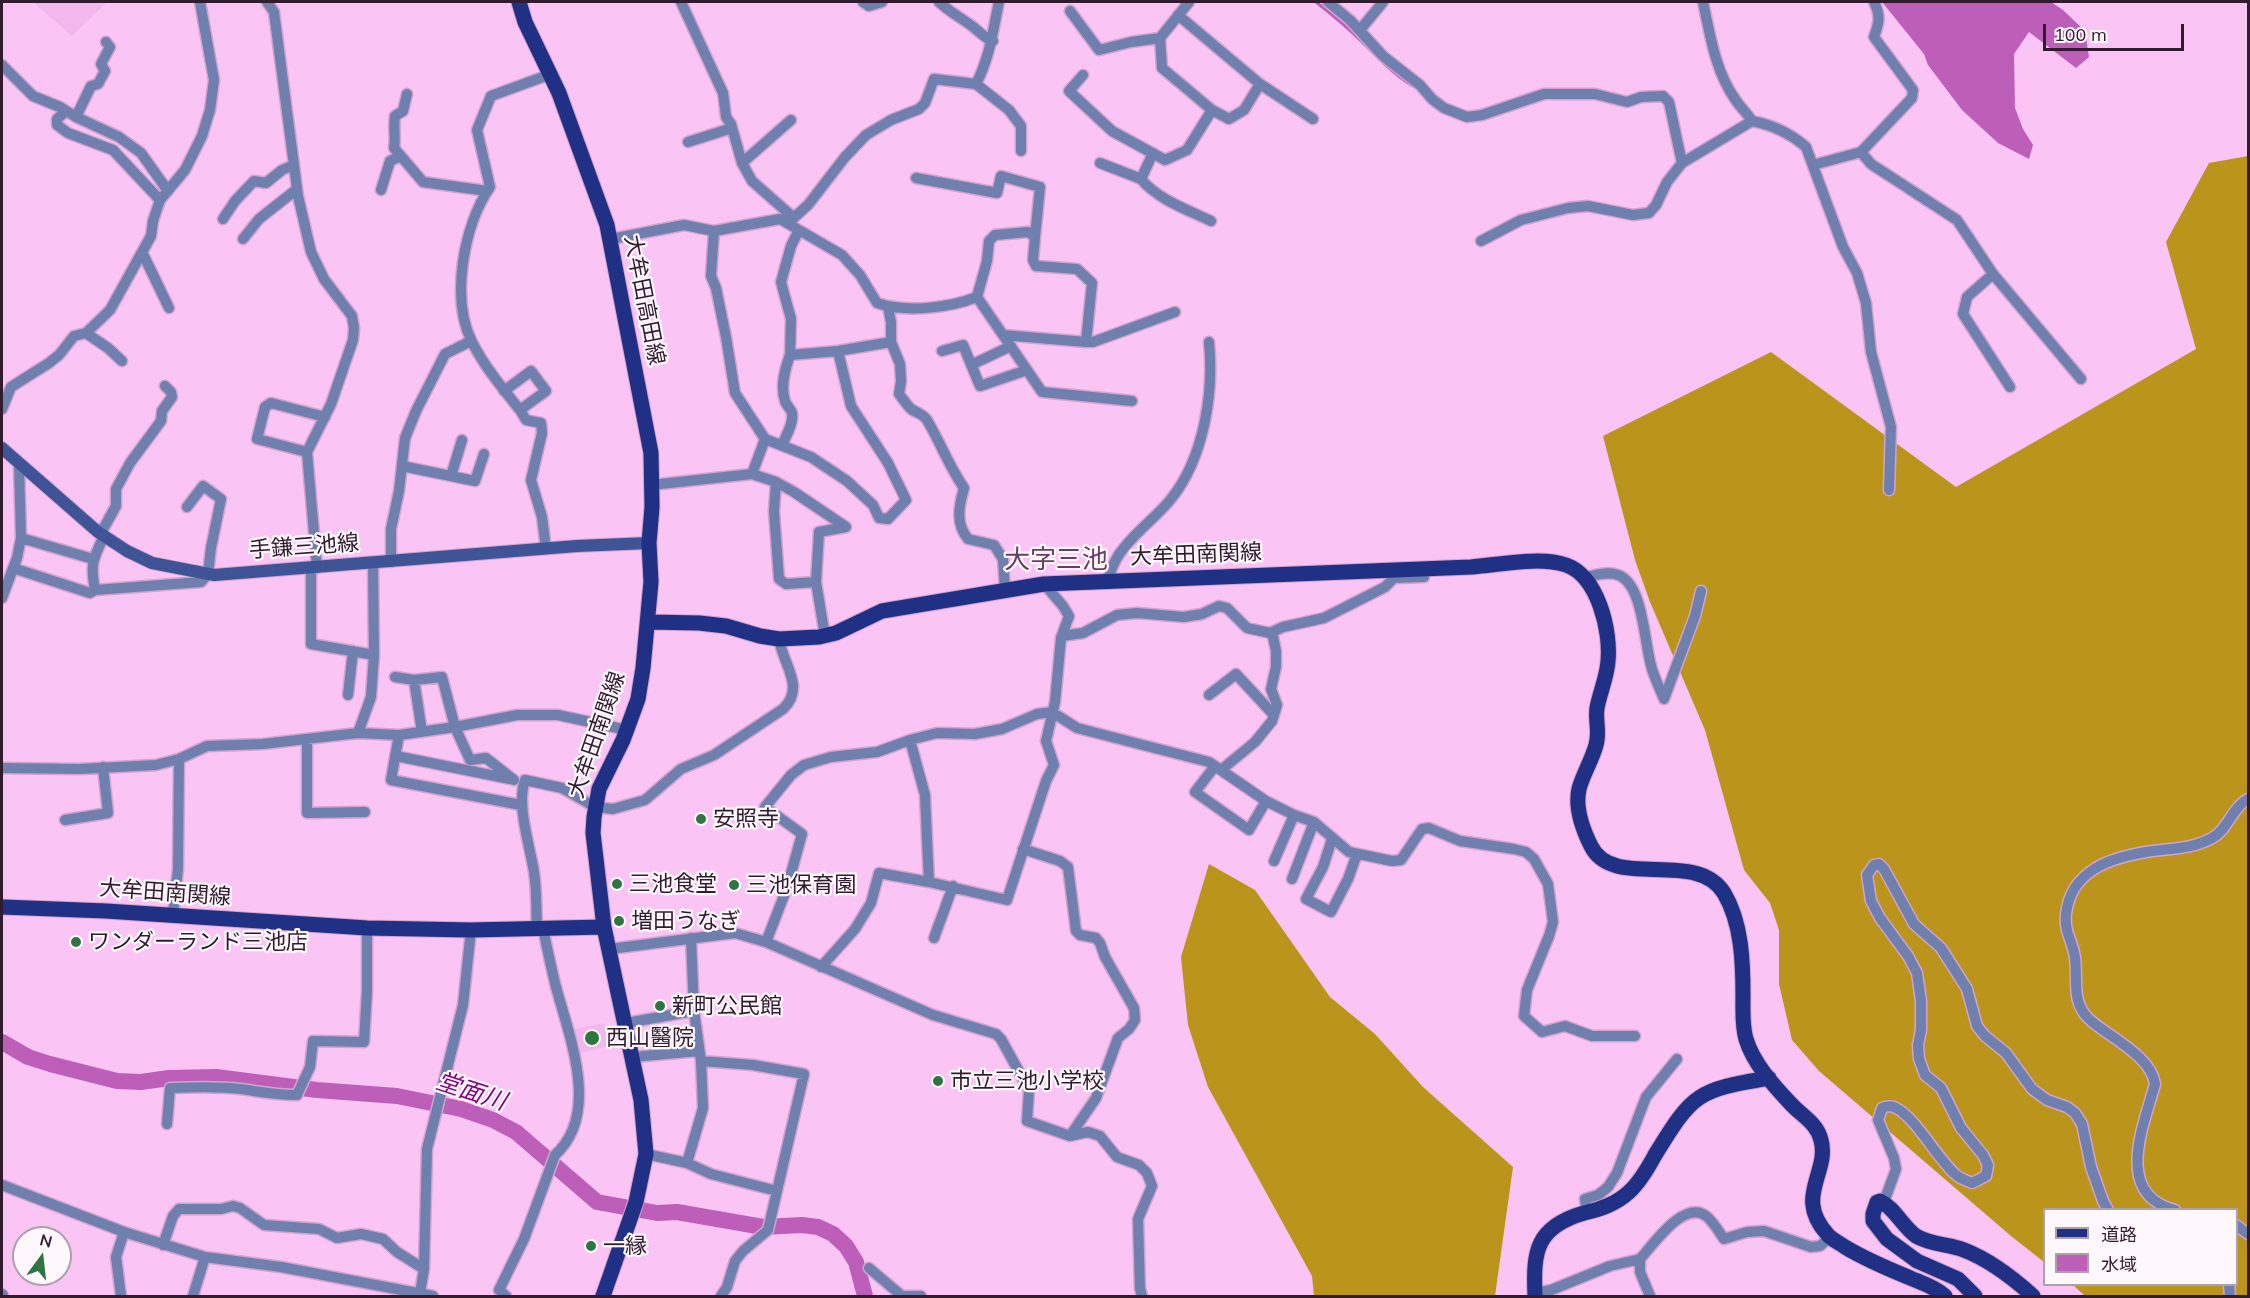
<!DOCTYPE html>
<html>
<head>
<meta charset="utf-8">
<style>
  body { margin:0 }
  #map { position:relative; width:2250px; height:1298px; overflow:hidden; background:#fac5f5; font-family:Mulish,"Noto Sans JP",sans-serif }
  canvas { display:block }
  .frame { position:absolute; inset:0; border:3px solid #301c2e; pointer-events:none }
  .legend { position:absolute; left:2043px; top:1208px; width:195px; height:78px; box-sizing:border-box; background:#fef8fd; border:2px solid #aca0aa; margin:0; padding:8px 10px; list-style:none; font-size:18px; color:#301c2e }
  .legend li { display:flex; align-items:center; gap:12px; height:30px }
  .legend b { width:30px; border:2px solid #aca0aa }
  .north { position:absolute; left:12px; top:1226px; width:60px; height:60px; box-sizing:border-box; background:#fef8fd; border:2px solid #aca0aa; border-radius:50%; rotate:15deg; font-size:16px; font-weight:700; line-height:24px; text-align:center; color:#301c2e }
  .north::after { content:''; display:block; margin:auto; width:21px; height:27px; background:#2f7541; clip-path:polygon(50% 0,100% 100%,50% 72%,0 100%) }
  .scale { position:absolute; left:2043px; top:24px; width:141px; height:27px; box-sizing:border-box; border:3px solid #301c2e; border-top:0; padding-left:8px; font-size:18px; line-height:21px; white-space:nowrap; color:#301c2e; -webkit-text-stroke:4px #fef8fd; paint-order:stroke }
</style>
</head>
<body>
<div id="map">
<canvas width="2250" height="1298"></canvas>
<div class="frame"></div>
<ul class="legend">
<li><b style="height:8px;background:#203084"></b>道路</li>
<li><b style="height:16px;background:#bd5eb9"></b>水域</li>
</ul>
<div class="north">N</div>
<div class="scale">100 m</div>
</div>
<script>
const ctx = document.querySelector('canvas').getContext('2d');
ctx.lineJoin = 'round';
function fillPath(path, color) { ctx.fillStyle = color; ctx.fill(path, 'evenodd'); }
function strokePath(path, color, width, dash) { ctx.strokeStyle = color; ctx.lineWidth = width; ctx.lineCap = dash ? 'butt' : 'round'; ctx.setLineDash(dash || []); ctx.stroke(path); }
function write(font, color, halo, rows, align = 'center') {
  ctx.font = font + ' Mulish,"Noto Sans JP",sans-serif'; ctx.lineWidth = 4.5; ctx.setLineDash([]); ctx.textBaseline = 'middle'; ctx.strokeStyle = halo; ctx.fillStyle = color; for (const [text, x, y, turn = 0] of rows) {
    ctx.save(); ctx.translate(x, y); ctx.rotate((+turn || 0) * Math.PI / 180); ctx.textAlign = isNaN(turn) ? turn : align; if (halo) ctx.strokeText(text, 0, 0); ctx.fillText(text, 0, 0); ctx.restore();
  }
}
const built = new Path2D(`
  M33 2H107L72 36Z
  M604 1023 609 1046 580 1053 575 1029Z`);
const forest = new Path2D(`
  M2248 156V1296H2085L2073 1285 2236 1284V1210H2044V1262L2011 1236 1819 1071 1792 1040 1779 984V930L1770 903 1744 870 1705 730 1650 602 1635 560 1603 436 1771 352 1956 487 2196 349 2166 242 2209 163Z
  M1209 864 1255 890 1330 997 1375 1034 1423 1087 1513 1167 1495 1296H1314L1312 1276 1208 1087 1188 1025 1181 957Z`);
const water = new Path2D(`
  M1882 2H2051L2063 10 2085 31 2089 57 2076 68 2029 32 2014 54 2015 108 2023 129 2033 145 2029 159 1998 143 1962 110 1928 65 1924 54Z`);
const stream = new Path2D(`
  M1316 2C1330 13 1345 25 1358 38 1377 56 1394 76 1418 89`);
const river = new Path2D(`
  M2 1042 28 1057 50 1064 117 1081 141 1082 169 1078 216 1077 317 1090 397 1096 461 1109 493 1120 516 1132 597 1202 657 1213 677 1212 763 1227 802 1225 818 1227 833 1234 846 1246 856 1262 865 1296`);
const minor = new Path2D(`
  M267 2 274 12 298 196 311 252 324 279 352 316 354 328 353 340 331 404 307 452 317 568
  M681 2 723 93 726 117 731 124 742 163 752 181 794 218
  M863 2 869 6 882 2
  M939 2C951 13 960 17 972 26 980 32 984 38 993 41
  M1189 2 1160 38 1162 68 1212 110
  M1328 2 1350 20 1383 56 1420 85 1432 99 1444 108 1467 117 1482 115 1544 94H1595L1627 102 1641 97 1663 96 1669 102 1682 163
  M1703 2C1710 34 1715 71 1735 99 1740 107 1747 113 1752 121
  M1070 11 1099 50 1131 42 1160 38
  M1178 15 1260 84 1313 119
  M1360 30 1383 2
  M2 65 33 96 60 107 76 117 119 137 141 153 168 191
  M1083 75 1069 91 1112 131 1165 160 1187 150 1212 110 1229 119 1244 110 1260 84
  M976 84C990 57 993 30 999 2
  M407 94 403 111 395 116C393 127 396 137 394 148L423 182 487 191
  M66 111 57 119V125L68 133 113 150 160 200
  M76 117 91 86 98 84 105 71 101 64 110 47 106 42
  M688 142 732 128
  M1861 152 1871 164 1957 220 1993 274 2081 379
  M742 163 791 120
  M1100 163 1141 179 1153 153
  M1813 165 1861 152 1912 98 1913 90 1874 37C1879 23 1881 16 1874 2
  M916 178 997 193 1001 176 1040 187 1035 237
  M1141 179C1157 199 1188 210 1211 221
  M381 190 390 161 401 156
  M223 219 235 201 254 181 266 183 282 170 294 165
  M788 223 808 205 845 157 866 135 891 120 919 109 925 103 934 79 976 84 1009 110 1021 126V151
  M714 231 711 276 716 288 726 337 735 393 765 439 811 457 847 481 873 505 879 518 888 519 906 500 888 463 851 406 838 351 891 342
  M798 232 791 246 781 282 791 319 790 355 838 351
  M243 239 259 219 297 189
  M611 239 684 225 714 231 780 219 842 255 860 275 877 303C906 313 949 308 977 297L987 261 989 241 995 235 1028 232 1035 237 1033 260 1036 266 1077 269 1092 283 1086 342 1003 335
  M1481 241 1521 220 1568 208 1588 206 1633 215 1649 213 1656 205 1667 182 1682 163 1752 121C1773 125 1790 133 1806 147L1843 247 1857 273 1866 303 1871 352 1891 427 1889 490
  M142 252 169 308
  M1993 274 1967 297 1963 314 2010 387
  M977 297 1042 392 1132 401
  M888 307 891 322V342L900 364 901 381 899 394C903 399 906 404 911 409 917 413 923 414 927 420 940 442 949 466 964 488 959 506 955 523 968 539L994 545 1003 559 1005 591
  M86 333 108 348 122 361
  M1086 342H1093L1175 312
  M942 351 963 345 980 386 1027 370
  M971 365 1011 346
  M504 391 531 371 546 391 520 410C503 389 484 366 472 342 450 298 464 225 490 187L477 130 491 96 551 74
  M2 409 11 387 49 363 59 355 74 336 86 333 110 310 151 236 153 221 160 200 185 170 202 136 210 110 214 80 200 2
  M520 410 526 420 541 423 542 433 531 480 542 517 546 549
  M765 439 752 474 776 482 774 511 779 579 786 584 816 582 825 636
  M782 445C786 436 794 423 792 413 791 409 786 405 785 401 780 386 785 369 790 355
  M307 452 257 439 265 407 271 403 325 417
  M402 466 475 481 484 454
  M451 476 462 440
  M776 482 794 492 846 527 819 532 816 582
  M651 485 752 474
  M101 533 116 506V489L130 463 161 421 162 411 172 397 171 392 165 386
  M21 538 93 559
  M391 562V529L399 491 405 438 416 411 445 354 471 341
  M13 568 90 593 95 590 201 582 208 574 211 548 221 499 203 486 187 507
  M311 568V644L374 655
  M1586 577C1596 575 1608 571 1618 575 1644 584 1644 645 1652 669 1655 679 1660 689 1664 699L1695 616 1701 591
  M1107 581C1110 573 1113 564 1118 556 1132 534 1155 519 1171 499 1204 458 1214 393 1209 342
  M95 590C90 564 93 559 104 536
  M2 598 17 558 21 538 19 465
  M1062 636 1083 633 1117 615 1137 613 1184 617 1202 614 1219 606 1227 608 1247 628 1270 633 1283 627 1324 618 1385 587 1394 578 1424 577 1425 569
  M395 677 414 680 442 677 455 727 470 760 486 758 514 780
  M414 680 422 732
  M348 695 353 651
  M1209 695 1236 674 1274 715
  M358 733 371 697 374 655 373 563
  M399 735 455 727 517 715H558L627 730
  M307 739V813L365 812
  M910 740 937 733 975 734 1002 729 1037 714 1052 712 1077 728 1209 762 1266 801 1294 815 1314 822 1349 852 1392 861 1401 860 1422 829 1429 828 1460 841 1514 849 1526 852 1534 859 1548 884 1553 922 1549 936 1527 990 1524 1016 1542 1032 1565 1026 1592 1036H1635
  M396 756 510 779
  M1215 766 1195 792 1249 830 1266 801
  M2 768 80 769 156 765 179 759 207 746 263 744 358 733 399 735 391 780 521 805
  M1221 770 1255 742 1272 721 1277 705 1271 689 1276 667V651L1272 632
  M65 820 108 813 103 767
  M1332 839 1323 867 1306 899 1331 912 1348 879 1357 854
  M1023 849 1060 861 1068 867 1076 931 1080 935 1096 938 1100 943 1105 957 1134 1008 1135 1020 1129 1029 1118 1038 1096 1098 1070 1136
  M1274 861 1294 815
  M1292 879 1314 822
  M173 915 178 869 179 759
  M537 928C536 909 537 890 534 872 530 846 516 805 525 780L562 788 595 807 613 809 645 800 681 769 714 755 783 709C806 687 783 665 779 639
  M934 938 953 886
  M766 942 787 888 802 834 765 807 791 775 804 765 831 757 877 752 910 740 925 795 929 882 1007 900 1046 781 1054 765 1046 741 1055 702 1061 638 1069 616 1063 606 1044 584
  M610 949 735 933 766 942 933 1015 996 1034 1001 1039 1029 1090 1027 1121 1070 1136 1088 1132 1100 1136 1117 1157 1139 1165 1147 1173 1152 1186 1138 1219 1140 1289 1142 1296
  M821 967 855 929 871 903 879 873 929 882
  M626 1023 694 1011
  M633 1057 699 1051
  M701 1061 753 1065 804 1074 768 1230 743 1251 735 1261 727 1287 721 1296
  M167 1124 170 1088C194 1087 217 1086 241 1089 262 1092 275 1095 297 1095L310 1067 313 1041 364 1042 367 991V928
  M646 1154 687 1163 711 1174 777 1191
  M687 1163 703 1108 701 1061 694 1011 691 938
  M2 1185 124 1232 205 1257 281 1267 433 1296
  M1884 1202 1896 1169 1894 1158 1878 1120 1882 1108C1887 1106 1891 1105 1896 1108 1915 1117 1937 1158 1955 1174 1960 1179 1966 1180 1972 1183L1986 1176 1988 1165 1983 1155 1961 1128 1941 1088 1925 1075 1919 1059 1918 1045 1921 1030V1001L1917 973 1908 956 1880 918 1871 901 1867 875 1874 865 1879 864 1884 869 1914 924 1941 948 1967 989 1977 1026 1985 1036 2006 1053 2032 1089 2047 1100 2067 1107 2075 1113 2082 1124 2091 1167 2103 1201 2108 1210
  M2175 1210C2113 1194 2144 1125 2155 1084 2151 1055 2108 1037 2088 1018 2071 1001 2078 979 2075 958 2073 941 2064 933 2066 914 2071 871 2109 858 2146 852 2169 848 2190 850 2212 838 2228 830 2232 807 2248 799
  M1587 1213 1585 1199 1598 1195 1608 1187 1617 1173 1646 1097 1677 1059
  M2236 1225 2248 1234
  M163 1245 173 1216 179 1209H221L233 1206 240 1208 264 1225 319 1229 337 1238 361 1234 383 1239 397 1252 424 1269
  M869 1268 902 1296H921
  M2229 1284 2230 1296
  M420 1293 424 1269 427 1149 463 1005 471 930
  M1535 1293 1551 1290 1610 1266 1640 1259
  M121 1296 116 1257 124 1232
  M193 1296 205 1257
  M506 1296 499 1290 524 1239 555 1155C601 1114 569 1036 556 987 551 967 547 948 543 928
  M1650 1296 1640 1272V1259C1653 1245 1684 1199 1706 1216 1713 1221 1719 1232 1724 1239L1747 1232 1764 1231 1811 1247 1820 1246 1830 1237`);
const tertiary = new Path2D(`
  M2 1295V1296`);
const secondary = new Path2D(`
  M2 448 98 532 127 551 152 563 214 575 577 546 649 543`);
const primary = new Path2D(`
  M519 2 525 22 559 93 607 225 651 453 652 507 649 543 651 582 643 668 638 699 623 740 599 789 594 817 593 833 604 927 641 1100 646 1154 636 1202 603 1296
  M649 622 699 623 726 626 760 636 779 639 819 637 836 633 882 611 1044 584 1471 567C1499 565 1539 556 1566 565 1598 576 1611 631 1608 661 1607 677 1600 692 1597 708 1595 720 1600 732 1596 745 1592 760 1583 774 1579 789 1575 807 1583 830 1591 846 1613 891 1696 848 1724 893 1742 923 1743 963 1743 996 1743 1010 1742 1026 1746 1039 1753 1063 1774 1086 1791 1104 1802 1116 1817 1123 1821 1140 1830 1173 1793 1197 1828 1235 1832 1240 1840 1243 1845 1247 1865 1259 1886 1268 1908 1277 1921 1283 1934 1286 1945 1296
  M2 907 106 911 367 928 471 930 604 927
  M1535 1296C1533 1251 1536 1227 1584 1213 1601 1209 1616 1204 1629 1192 1640 1182 1648 1168 1655 1155 1693 1093 1697 1090 1769 1078
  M1975 1296 1958 1279 1917 1261 1887 1239 1873 1221V1214L1877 1202 1880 1201C1895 1208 1902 1226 1916 1236 1931 1245 1949 1244 1964 1250 1990 1260 2013 1278 2033 1296`);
const markers = [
  [701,819,6,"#2f7541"],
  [617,884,6,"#2f7541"],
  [734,885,6,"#2f7541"],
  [619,921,6,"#2f7541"],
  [76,942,6,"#2f7541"],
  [660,1006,6,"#2f7541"],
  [592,1038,8,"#2f7541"],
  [938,1081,6,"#2f7541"],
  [591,1246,6,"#2f7541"]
];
const streetNames = [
  ["大牟田高田線",644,300,79],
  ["手鎌三池線",304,547,-4],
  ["大牟田南関線",1196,555,-2],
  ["大牟田南関線",597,735,-71],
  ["大牟田南関線",165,893,4]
];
const poiNames = [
  ["安照寺",713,819],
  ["三池食堂",629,884],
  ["三池保育園",746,885],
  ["増田うなぎ",631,921],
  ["ワンダーランド三池店",88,942],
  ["新町公民館",672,1006],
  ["西山醫院",606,1038],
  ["市立三池小学校",950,1081],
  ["一縁",603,1246]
];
const waterNames = [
  ["堂面川",471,1092,18]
];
const quarterNames = [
  ["大字三池",1056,560]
];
fillPath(built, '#f2b8ed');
fillPath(forest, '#ba941b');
fillPath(water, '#bd5eb9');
strokePath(stream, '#bd5eb9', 3);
strokePath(river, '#bd5eb9', 16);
strokePath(minor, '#d2a3cd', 13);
strokePath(tertiary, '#d2a3cd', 14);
strokePath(secondary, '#d2a3cd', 14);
strokePath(primary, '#d2a3cd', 17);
strokePath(minor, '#6f80af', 10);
strokePath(tertiary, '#6f80af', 12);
strokePath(secondary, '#3f5397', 12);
strokePath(primary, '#203084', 15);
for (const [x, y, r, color] of markers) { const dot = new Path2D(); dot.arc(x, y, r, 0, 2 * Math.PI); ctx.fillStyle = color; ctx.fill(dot); strokePath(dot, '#fef8fd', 2); }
write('22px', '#301c2e', '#fef8fd', streetNames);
write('22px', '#301c2e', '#fef8fd', poiNames, 'left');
write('italic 24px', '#850283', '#fef8fd', waterNames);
write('26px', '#6b3e68', '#fef8fd', quarterNames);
</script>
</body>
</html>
